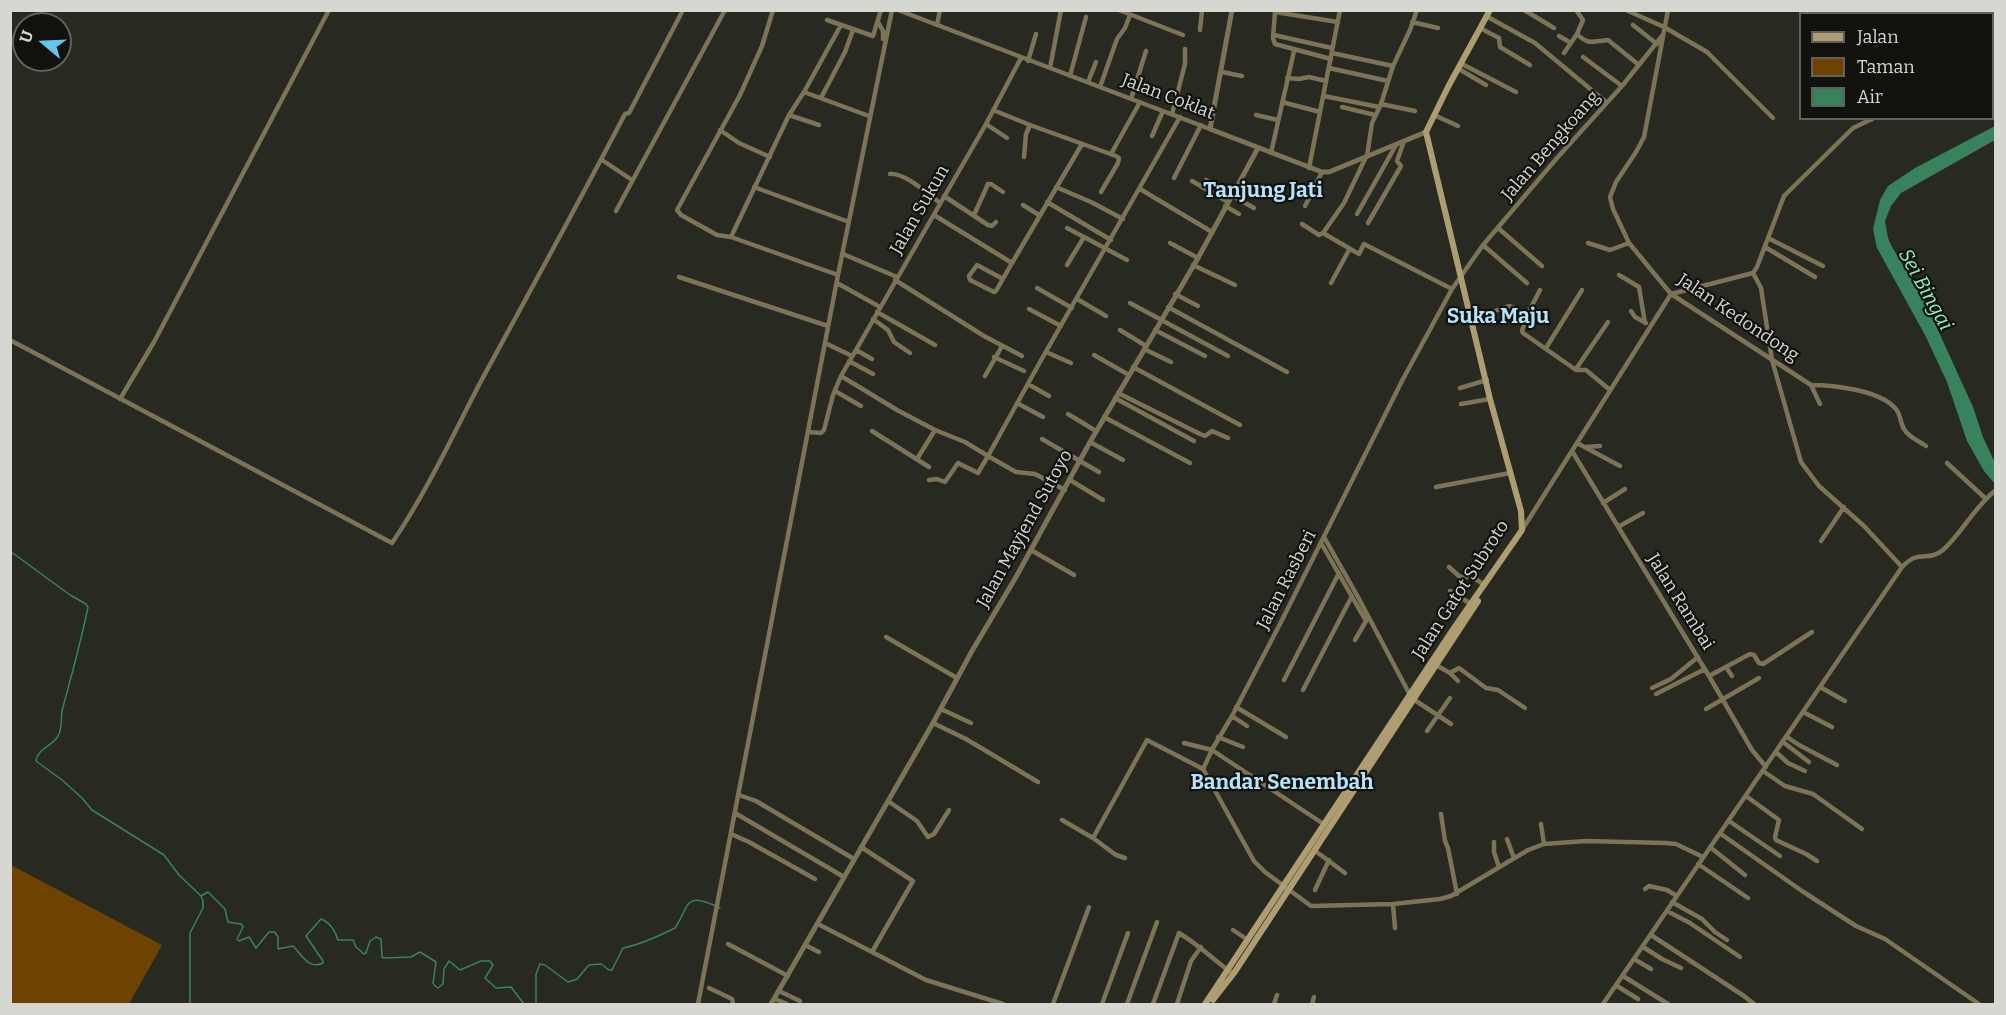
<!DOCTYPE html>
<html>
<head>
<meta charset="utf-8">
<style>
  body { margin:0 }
  #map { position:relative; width:2006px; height:1015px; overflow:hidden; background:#282921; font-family:Bitter,serif }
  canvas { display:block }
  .frame { position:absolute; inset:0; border:12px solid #d6d7d1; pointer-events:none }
  .legend { position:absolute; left:1799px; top:12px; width:195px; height:108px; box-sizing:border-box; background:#11110e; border:2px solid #60605c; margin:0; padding:8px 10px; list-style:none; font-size:18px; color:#d6d7d1 }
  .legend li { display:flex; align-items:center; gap:12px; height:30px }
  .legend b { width:30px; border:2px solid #60605c }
  .north { position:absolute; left:12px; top:12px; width:60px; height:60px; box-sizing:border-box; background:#11110e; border:2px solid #60605c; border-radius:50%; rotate:289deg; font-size:16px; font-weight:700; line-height:24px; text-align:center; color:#d6d7d1 }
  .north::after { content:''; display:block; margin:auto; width:21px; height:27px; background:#65c5ee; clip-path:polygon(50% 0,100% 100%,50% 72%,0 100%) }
</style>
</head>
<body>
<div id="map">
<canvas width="2006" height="1015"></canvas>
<div class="frame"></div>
<ul class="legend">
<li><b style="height:8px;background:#ad9d70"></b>Jalan</li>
<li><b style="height:16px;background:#6e4201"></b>Taman</li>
<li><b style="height:16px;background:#38825e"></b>Air</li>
</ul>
<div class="north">U</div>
</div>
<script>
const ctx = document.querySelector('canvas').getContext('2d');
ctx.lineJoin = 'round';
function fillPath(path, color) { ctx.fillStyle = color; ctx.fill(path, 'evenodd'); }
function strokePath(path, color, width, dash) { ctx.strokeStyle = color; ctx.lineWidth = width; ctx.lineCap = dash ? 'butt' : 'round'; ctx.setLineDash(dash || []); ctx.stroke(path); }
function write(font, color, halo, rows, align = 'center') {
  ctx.font = font + ' Bitter,serif'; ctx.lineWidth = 4.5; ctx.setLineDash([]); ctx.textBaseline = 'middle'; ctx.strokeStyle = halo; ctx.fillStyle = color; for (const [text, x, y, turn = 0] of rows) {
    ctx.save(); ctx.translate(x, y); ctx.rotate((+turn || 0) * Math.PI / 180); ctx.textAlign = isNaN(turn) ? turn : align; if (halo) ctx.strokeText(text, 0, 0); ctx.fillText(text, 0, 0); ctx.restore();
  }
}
const green = new Path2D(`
  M11 865 162 945 129 1004H11Z`);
const water = new Path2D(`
  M1995 126V140L1901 193 1891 206 1885 221 1888 238 1891 245 1926 304 1973 407 1983 437 1995 463V484L1984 471 1967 441 1947 382 1925 335 1877 248 1873 229 1880 200 1888 186 1915 168Z`);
const stream = new Path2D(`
  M10 551 70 595 86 604 88 607C81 642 71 677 62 711 61 719 62 727 59 734 55 746 38 747 36 761L62 780 82 798 92 810 164 855 179 875 201 896 203 901V908L190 933V1004
  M201 896 208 892 225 909 228 922 241 924 243 927 237 939 239 941 249 937 256 948 269 932H275L278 937V949L293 946C302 955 309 970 323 963V961L306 936 321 919C331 923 335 931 338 940H353L356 947 364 954 366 953 370 941 376 937 381 939 382 957 384 958 411 957 420 952 436 962 433 983 434 985 438 988 443 984 444 969 449 961 460 970 481 961H490L493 965 485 978 496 988 511 987 524 1004
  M536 1004V974L540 964 545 965 568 982 577 979 589 965 601 964 609 970H612L623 948C639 945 661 935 675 928 690 906 683 890 720 908`);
const minor = new Path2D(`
  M898 10 1210 129
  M1119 10 1183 35
  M1524 10 1554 28
  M1576 10 1583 20 1577 34C1589 46 1594 41 1608 40L1639 65
  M1626 10 1664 27 1707 52 1773 118
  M1668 10 1644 137 1636 152 1616 182 1610 197 1613 209 1629 243 1671 294 1811 385C1833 385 1879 390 1895 408 1901 414 1900 423 1904 429 1908 437 1919 441 1926 446
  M1486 16 1535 43 1606 102
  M827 20 873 36 881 10
  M878 22 883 31V39
  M1412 22 1438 28
  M937 25 940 10
  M1633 25 1657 44
  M1480 28 1499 38 1500 47 1530 65
  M1200 30 1202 10
  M1274 35 1332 48
  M1559 36 1571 43
  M1662 36 1622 86 1557 158 1483 245 1452 289 1403 379 1281 622 1232 716 1213 748 1203 769 1254 861 1265 872 1311 906 1393 904 1440 899 1451 896 1528 850 1544 844 1586 841 1666 843 1676 844 1703 857
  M1332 53 1393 66
  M1564 53 1577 34
  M1583 57 1622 86
  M1331 59 1275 44 1273 38 1275 12 1338 22
  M1028 61 1036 34
  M1462 64 1516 92
  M1050 68 1061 10
  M1329 68 1388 81
  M1459 69 1486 85
  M1222 72 1242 76
  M1070 76 1086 17
  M1287 78 1299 79 1309 77 1326 81
  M1088 82 1096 62
  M1992 84H1996
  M1100 87 1117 39 1125 28 1130 15
  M804 92 841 25
  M1324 96 1379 107
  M821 98 845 52 853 30
  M1131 99 1146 51
  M1282 102 1320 112
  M1381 104 1415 111
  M1342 107 1375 115
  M993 110 1030 125
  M1172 114 1185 64V49
  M789 115 819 125
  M1256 115 1278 120
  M1434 115 1458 126
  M986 124 1007 138
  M720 130 739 143 770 157
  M1152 136 1163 111
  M1271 153 1294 51
  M1111 154 1140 102
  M1367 156 1372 123 1381 104 1393 66 1410 30 1417 10
  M1024 157 1026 134 1030 125 1116 156 1119 158 1118 163 1101 192
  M602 160 632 180
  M1309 168 1340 10
  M890 174C904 172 928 194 940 203
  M1174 178 1201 125
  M1206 180 1232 195
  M1192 181 1228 202
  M754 187 849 222
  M1056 187 1091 202 1123 219
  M1140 189 1212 232
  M1231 195 1254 208
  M944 196 988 225 992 226 996 222
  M1047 202 1111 240
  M1023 205 1039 215
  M1225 206 1239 214
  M1305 206 1322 172
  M616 211 725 10
  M1357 214 1396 145
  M934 215 1012 263 996 291 994 292 970 280 969 276 977 265 1003 279
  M974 215 988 184H991L1003 192
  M1368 223 1401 166 1397 161 1404 141
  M1302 224 1319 235 1323 233 1344 203 1366 157
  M1067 228 1084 237
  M1498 228 1542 266
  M1323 233 1359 254 1364 244 1452 289
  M731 237 717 235 681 215 677 210 740 95 762 46 773 10
  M1768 238 1823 266
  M1170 243 1198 258
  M1588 243 1610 250 1629 243
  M1483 245 1527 283
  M1765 247 1815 277
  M843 254 897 277
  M1012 263 1082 144
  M1067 265 1084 237 1127 260
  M1193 265 1235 285
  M1753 273 1761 288 1772 360 1801 462 1819 486 1864 526 1902 567
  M838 275 731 237 789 115 804 92 869 116
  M1619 275 1639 287 1645 323
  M679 277 828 326
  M895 280 984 336 1022 356
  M837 283 880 307
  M1331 283 1349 250
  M1037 288 1072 308
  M1175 294 1198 306
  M1077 299 1106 316
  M1130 303 1228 356
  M1168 307 1287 372
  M1029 309 1061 326
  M1631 311 1635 317 1646 323
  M877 312 935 345
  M1526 317 1540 290
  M873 319 888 330 894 342 910 353
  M1472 319 1509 306C1514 307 1524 313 1526 319L1522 331 1523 333 1576 370H1586L1610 390
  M1120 330 1146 346
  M1155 330 1205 356
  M10 340 392 543C426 493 452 437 480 383 529 293 578 204 625 114L629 113 683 10
  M825 343 852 356
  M1546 348 1582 290
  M1144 349 1171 362
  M856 350 872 359
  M1046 352 1071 363
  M1094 355 1129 375
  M994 357 1024 371
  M849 361 873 374
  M1133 367 1240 425
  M1576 369 1608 322
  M841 376 897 410 935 430 965 442 988 456 978 473 958 463 945 482 937 479 929 480
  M985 376 1002 346
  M1028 384 1049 396
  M1811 385 1820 404
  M1460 388 1487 380
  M835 391 861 406
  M1118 393 1200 434 1205 436 1212 431 1228 438
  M1115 398 1194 441
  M120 399 154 342 329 10
  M1017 403 1043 417
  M1461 404 1490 399
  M1068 414 1096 431
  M1104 417 1190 463
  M872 431 929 467
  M808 432 821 433 824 430 833 395 841 376 986 124 1021 58
  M1042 439 1099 472
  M1090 442 1123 460
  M1577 443 1620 466
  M1586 447 1600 446
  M1572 451 1709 676 1752 750 1766 767
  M917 459 935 430
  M1947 463 1985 498
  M1070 480 1103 500
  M1436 487 1510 473
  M1065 490 1035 474 1016 472 988 456 1040 362 1180 117
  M1603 503 1625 489
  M1618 527 1643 513
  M1522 530 1671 294 1753 273 1757 267 1784 196 1853 128 1874 118
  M1324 537 1358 597 1410 695 1413 699 1451 724
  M1821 541 1844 507
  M1321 543 1366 621 1355 640
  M1031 550 1074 575
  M1449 567 1460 577H1472L1485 585
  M1450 591 1471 604
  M886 637 957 678
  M1436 665 1450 673 1459 668 1486 688 1498 690 1525 708
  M1726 667 1732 676
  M1450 673 1458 681
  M1709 676 1750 654 1754 655 1759 663 1763 664 1812 632
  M1284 680 1339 573
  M1820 687 1845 701
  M1652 688 1671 679 1698 657
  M1303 690 1352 596
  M1656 694 1705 669
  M1236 707 1286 737
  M941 709 971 723
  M1706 709 1759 678
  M1803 712 1832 727
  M1232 716 1247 726
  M933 723 966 739 1038 782
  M1427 731 1450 698
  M1218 737 1243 747
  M1787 737 1799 745 1837 765
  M1783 742 1809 762
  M1184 743 1212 750 1325 825
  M1776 752 1788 763 1805 771
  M1763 771 1785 786 1813 794 1862 829
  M739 795 756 801 854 859
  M1746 796 1779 820 1775 837 1776 840 1806 854 1817 861
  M888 801 917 821 928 837 934 834 949 810
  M735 813 844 877
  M1441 814 1445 841 1448 848 1457 894
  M1062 820 1093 838
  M1729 821 1780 856
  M1541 824 1544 844
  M731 834 749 842 815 879
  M1721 834 1802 891 1856 926 1885 939 1979 1004
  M1507 839 1514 858
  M1494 842V852L1499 867
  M861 847 913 881 872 952
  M1710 847 1745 875
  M1314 850 1345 873
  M1125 858 1116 855 1093 838 1147 740 1203 769
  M1698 864 1748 898
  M1645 889 1649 886 1667 890 1677 896
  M1315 890 1329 860
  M1672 902 1702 919 1715 932 1727 940
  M1393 904 1395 928
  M1667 911 1690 923 1740 957
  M818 924 926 980 1003 1004
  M1233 930 1248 940
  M1651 935 1744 996 1754 1004
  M728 944 788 976
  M805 945 819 952
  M1643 947 1662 959 1681 968
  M1634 959 1651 969
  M1623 976 1668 1004
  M1617 986 1638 999
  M709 988 732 999 733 1004
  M779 991 800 1001
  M775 999 787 1004
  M698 1004 838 275 892 10
  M1053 1004 1089 907
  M1102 1004 1128 933
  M1127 1004 1157 922
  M1153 1004 1179 933C1199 945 1214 960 1233 974
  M1177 1004 1191 961 1201 947
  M1274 1004 1277 995
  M1312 1004 1314 997
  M1603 1004 1902 567C1920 548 1927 563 1943 550 1963 532 1974 507 1996 490`);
const tertiary = new Path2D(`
  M1232 10 1210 129 1322 172H1329L1426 132
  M771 1004 933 723 972 651 1016 577 1090 442 1198 258 1258 148`);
const secondary = new Path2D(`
  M1213 1000 1234 973 1478 601
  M1205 1004 1452 631 1522 530 1521 511 1490 399 1426 132 1448 87 1490 10`);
const streetNames = [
  ["Jalan Coklat",1168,97,21],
  ["Jalan Bengkoang",1551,146,-49],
  ["Jalan Sukun",920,210,-60],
  ["Jalan Kedondong",1738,318,34],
  ["Jalan Mayjend Sutoyo",1025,529,-61],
  ["Jalan Rasberi",1287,580,-63],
  ["Jalan Gatot Subroto",1461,590,-57],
  ["Jalan Rambai",1680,602,58]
];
const waterNames = [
  ["Sei Bingai",1925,290,61]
];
const quarterNames = [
  ["Tanjung Jati",1263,191],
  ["Suka Maju",1498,317],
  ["Bandar Senembah",1282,783]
];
fillPath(green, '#6e4201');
fillPath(water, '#38825e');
strokePath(stream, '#38825e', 1.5);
strokePath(minor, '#7d7357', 4.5);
strokePath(tertiary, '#7d7357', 5);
strokePath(secondary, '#ad9d70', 6);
write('18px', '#d6d7d1', '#11110e', streetNames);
write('italic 20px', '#8bf3bc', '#11110e', waterNames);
write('bold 21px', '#b3e4fc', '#11110e', quarterNames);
</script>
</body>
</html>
